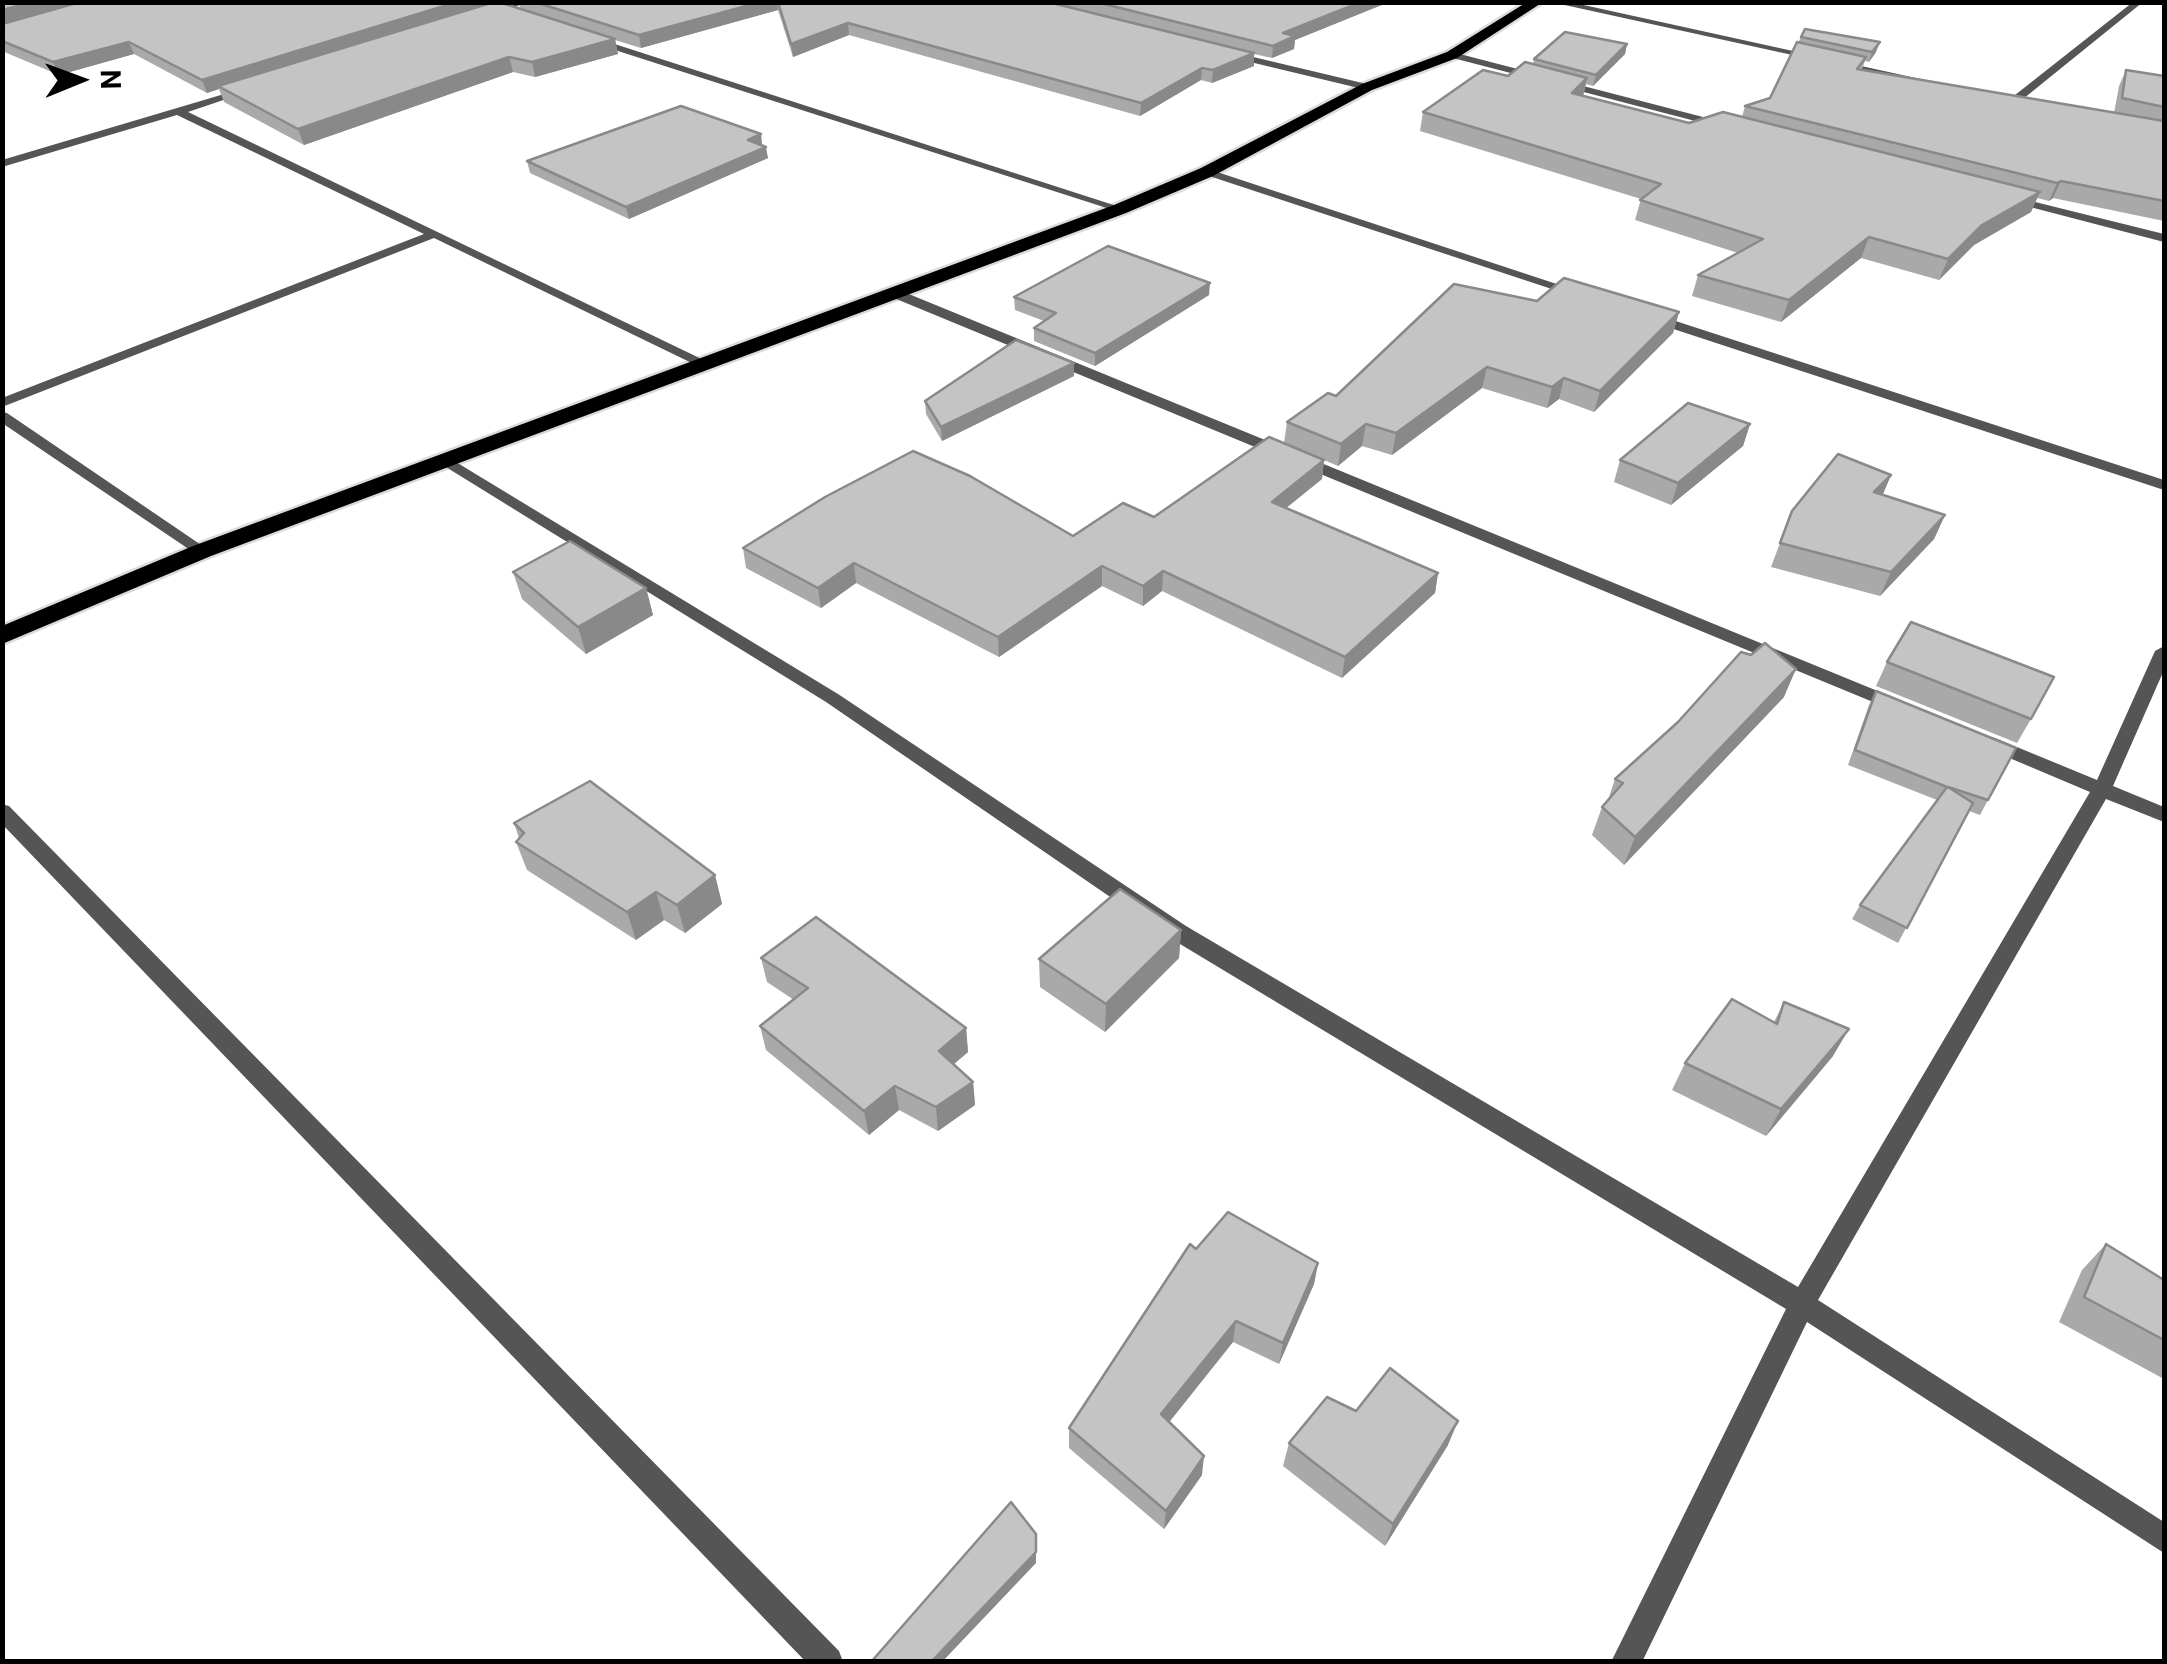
<!DOCTYPE html>
<html>
<head>
<meta charset="utf-8">
<style>
  body { margin:0 }
  #map { position:relative; width:2167px; height:1664px; overflow:hidden; background:#fff; font-family:Roboto,sans-serif }
  canvas { display:block }
  .frame { position:absolute; inset:0; border:5px solid #000; pointer-events:none }
  .north { position:absolute; left:30px; top:30px; width:100px; height:100px; -webkit-text-stroke:8px #fff; paint-order:stroke; rotate:89deg; font-size:28px; font-weight:700; line-height:40px; text-align:center; color:#000 }
  .north::after { content:''; display:block; margin:auto; width:35px; height:45px; background:#000; clip-path:polygon(50% 0,100% 100%,50% 72%,0 100%) }
</style>
</head>
<body>
<div id="map">
<canvas width="2167" height="1664"></canvas>
<div class="frame"></div>
<div class="north">N</div>
</div>
<script>
const ctx = document.querySelector('canvas').getContext('2d');
ctx.lineJoin = 'round';
function strokePath(path, color, width, dash) { ctx.strokeStyle = color; ctx.lineWidth = width; ctx.lineCap = dash ? 'butt' : 'round'; ctx.setLineDash(dash || []); ctx.stroke(path); }
function fillPath(path, color) { ctx.fillStyle = color; ctx.fill(path, 'evenodd'); }
const street = new Path2D(`
  M513 2H528L490 16 482 14Z
  M1551 2H1570L1934 82 1929 85Z
  M2133 2H2143L2018 103H2010V99Z
  M590 38H596L1126 209 1116 211 590 42Z
  M1228 51 1371 85 1372 87 1367 90 1225 56Z
  M1452 52 1730 124 1731 126 1726 129 1449 57Z
  M241 89 250 91 188 112 712 364 700 367 434 238 2 407V398L424 234 177 115 2 167V160Z
  M1203 170H1211L1587 294 1576 297 1203 174Z
  M2011 196 2164 234V242L2007 201 2005 199Z
  M889 290H899L1902 701 1905 705 1902 709H1890L889 296Z
  M1651 313 2164 480V490L1646 320 1644 317Z
  M2 412 7 413 210 551 208 554H196L2 423Z
  M446 456 838 694 1186 926 1798 1287 2090 792 1981 746 1979 742 1988 736 1995 738 2097 780 2155 651 2164 646V670L2113 786 2164 807V822L2106 799 1818 1300 2164 1522V1553L1807 1322 1642 1662H1611L1786 1309 1170 938 826 702 441 464 438 461Z
  M2 804 9 806 839 1651 843 1662H806L2 824Z`);
const highway = new Path2D(`
  M1527 2H1543L1457 58 1372 90 1213 176 1126 213 211 556 2 644V626L193 546 1114 205 1201 168 1362 84 1447 52Z`);
const wall = new Path2D(`
  M2 2H478L479 7 520 9 519 2H1389L1295 40 1294 49 1272 58 1254 54V66L1212 83 1201 80 1140 116 849 35 793 57 778 10 641 48 615 40 618 54 535 77 513 72 304 145 224 102 219 89 207 93 134 54 59 75 2 51Z
  M1801 37 1876 52 1869 62 1865 61 1862 69 2114 113 2119 86 2126 70 2164 76V221L2053 198 2049 201 2037 198 2031 212 1974 245 1939 280 1861 258 1781 322 1692 296 1698 275 1738 253 1635 220 1641 199 1420 131 1423 112 1508 76 1533 64 1534 59 1627 44 1625 54 1593 86 1586 84 1583 96 1689 123 1742 117 1745 106 1770 98Z
  M761 134 762 146 768 158 629 219 530 173 527 161Z
  M1209 295 1095 366 1034 341V328L1044 321 1015 310 1014 297Z
  M1537 301 1679 312 1673 333 1594 412 1559 399 1547 408 1482 388 1392 455 1362 446 1338 466 1324 460 1322 479 1286 508 1438 573 1435 593 1342 678 1162 591 1143 606 1102 586 999 657 856 583 821 608 746 568 743 548 1073 536 1154 517 1284 443 1287 422 1336 396Z
  M1074 363V376L942 441 926 414 925 401Z
  M1750 424 1743 446 1671 505 1614 482 1620 460Z
  M1891 475 1882 495 1945 515 1934 539 1880 596 1771 567 1792 511Z
  M513 572 646 588 653 615 586 654 522 599Z
  M1887 662 2031 719 2017 743 1876 686Z
  M1876 691 1988 800 1980 815 1969 811 1898 943 1852 919 1860 905 1937 800 1848 765 1869 705Z
  M1784 697 1624 865 1592 835 1602 807 1608 800 1615 779Z
  M514 823 715 875 722 904 685 933 664 920 636 940 527 870 516 842 519 838Z
  M1181 930 1179 958 1105 1032 1040 987 1039 959Z
  M761 958 966 1028 968 1052 954 1064 973 1082 975 1105 938 1131 899 1110 869 1135 766 1050 760 1026 794 1000 767 982Z
  M1784 1002 1833 1056 1766 1136 1672 1090 1685 1063 1774 1022Z
  M2106 1244 2164 1280V1379L2059 1322 2082 1270Z
  M1196 1249 1318 1263 1314 1284 1279 1364 1233 1342 1169 1422 1202 1475 1164 1529 1069 1448V1428Z
  M1289 1443 1448 1445 1385 1546 1283 1466Z`);
const shadedWall = new Path2D(`
  M33 2H84L2 24V10Z
  M457 2H478L480 9 218 86 219 89 207 93 202 80Z
  M761 2H777L778 10 641 48 639 35Z
  M1361 2H1389L1295 40 1294 49 1272 58 1273 46 1283 33Z
  M848 23 849 35 793 57 791 44Z
  M615 39 618 54 535 77 532 62Z
  M129 42 134 54 59 75 53 62Z
  M1880 42 1876 52 1869 62 1872 52Z
  M1627 44 1625 54 1593 86 1596 75Z
  M1254 53V66L1212 83 1213 70Z
  M509 57 513 72 304 145 298 129Z
  M1202 68 1201 80 1140 116 1141 103Z
  M1587 78 1583 96 1572 93Z
  M761 134 762 146 748 140Z
  M766 147 768 158 629 219 626 207Z
  M2061 181 2053 198 2049 201 2057 183Z
  M2040 192 2031 212 1974 245 1939 280 1948 259 1982 225Z
  M1869 237 1861 258 1781 322 1789 300Z
  M1210 283 1209 295 1095 366V353Z
  M1679 312 1673 333 1594 412 1600 391Z
  M1074 363V376L942 441 941 427Z
  M1487 367 1482 388 1392 455 1396 433Z
  M1564 378 1559 399 1547 408 1552 387Z
  M1366 424 1362 446 1338 466 1341 444Z
  M1750 424 1743 446 1671 505 1678 483Z
  M1324 460 1322 479 1270 521 1272 502Z
  M1891 475 1881 499 1874 492Z
  M1945 515 1934 539 1880 596 1891 572Z
  M854 563 856 583 821 608 818 588Z
  M1102 566V586L999 657 998 637Z
  M1163 571 1162 591 1143 606V586Z
  M1438 573 1435 593 1342 678 1345 657Z
  M646 588 653 615 586 654 578 627Z
  M1796 669 1784 697 1624 865 1635 837Z
  M715 875 722 904 685 933 677 905Z
  M656 892 664 920 636 940 627 912Z
  M1181 930 1179 958 1105 1032 1106 1004Z
  M966 1028 968 1052 941 1075 939 1051Z
  M1849 1029 1833 1056 1766 1136 1781 1109Z
  M973 1082 975 1105 938 1131 936 1107Z
  M895 1086 899 1110 869 1135 864 1111Z
  M1318 1263 1314 1284 1279 1364 1283 1343Z
  M1236 1321 1233 1342 1159 1435 1161 1414Z
  M1458 1421 1448 1445 1385 1546 1393 1524Z
  M1204 1456 1202 1475 1164 1529 1166 1511Z
  M1036 1534V1563L942 1662H931Z`);
const building = new Path2D(`
  M2 2H33L2 10Z
  M80 2H457L202 80 129 42 53 62 2 41V24Z
  M494 2H499L615 39 532 62 509 57 298 129 218 86Z
  M535 2H761L639 35Z
  M778 2H1048L1254 53 1213 70 1202 68 1141 103 848 23 791 44Z
  M1096 2H1361L1283 33 1295 36 1273 46Z
  M1805 29 1880 42 1872 52 1801 37Z
  M1565 32 1627 44 1596 75 1534 59Z
  M1797 42 1866 57 1857 69 2164 121V201L2061 181 2057 183 1745 106 1770 98Z
  M1525 62 1587 78 1572 93 1689 123 1723 112 2040 192 1982 225 1948 259 1869 237 1789 300 1698 275 1763 239 1640 200 1661 184 1423 112 1483 70 1508 76Z
  M2126 70 2164 76V107L2122 98Z
  M681 106 761 134 748 140 766 147 626 207 527 161Z
  M1108 246 1210 283 1095 353 1034 328 1056 313 1014 297Z
  M1564 278 1679 312 1600 391 1564 378 1552 387 1487 367 1396 433 1366 424 1341 444 1287 422 1328 393 1336 396 1454 284 1537 301Z
  M1016 340 1074 363 941 427 925 401Z
  M1688 403 1750 424 1678 483 1620 460Z
  M1269 437 1324 460 1272 502 1438 573 1345 657 1163 571 1143 586 1102 566 998 637 854 563 818 588 743 548 825 497 913 451 970 476 1073 536 1123 503 1154 517Z
  M1838 454 1891 475 1874 492 1945 515 1891 572 1780 543 1792 511Z
  M570 541 646 588 578 627 513 572Z
  M1911 622 2054 677 2031 719 1887 662Z
  M1765 643 1796 669 1635 837 1602 807 1623 783 1615 779 1678 722 1741 652 1751 655Z
  M1876 691 2016 748 1988 800 1948 787 1973 803 1907 928 1860 905 1947 787 1855 750Z
  M590 781 715 875 677 905 656 892 627 912 516 842 524 833 514 823Z
  M1120 889 1181 930 1106 1004 1039 959Z
  M816 917 966 1028 939 1051 973 1082 936 1107 895 1086 864 1111 760 1026 808 988 761 958Z
  M1732 999 1777 1024 1784 1002 1849 1029 1781 1109 1685 1063Z
  M1228 1212 1318 1263 1283 1343 1236 1321 1161 1414 1204 1456 1166 1511 1069 1428 1190 1244 1196 1249Z
  M2106 1244 2164 1280V1340L2084 1297Z
  M1390 1368 1458 1421 1393 1524 1289 1443 1327 1397 1356 1411Z
  M1011 1502 1036 1534V1552L931 1662H871Z`);
strokePath(highway, '#dbdbdb', 5);
fillPath(street, '#555');
fillPath(highway, '#000');
fillPath(wall, '#a9a9a9');
fillPath(shadedWall, '#898989');
fillPath(building, '#c4c4c4');
strokePath(building, '#898989', 2.5);
</script>
</body>
</html>
